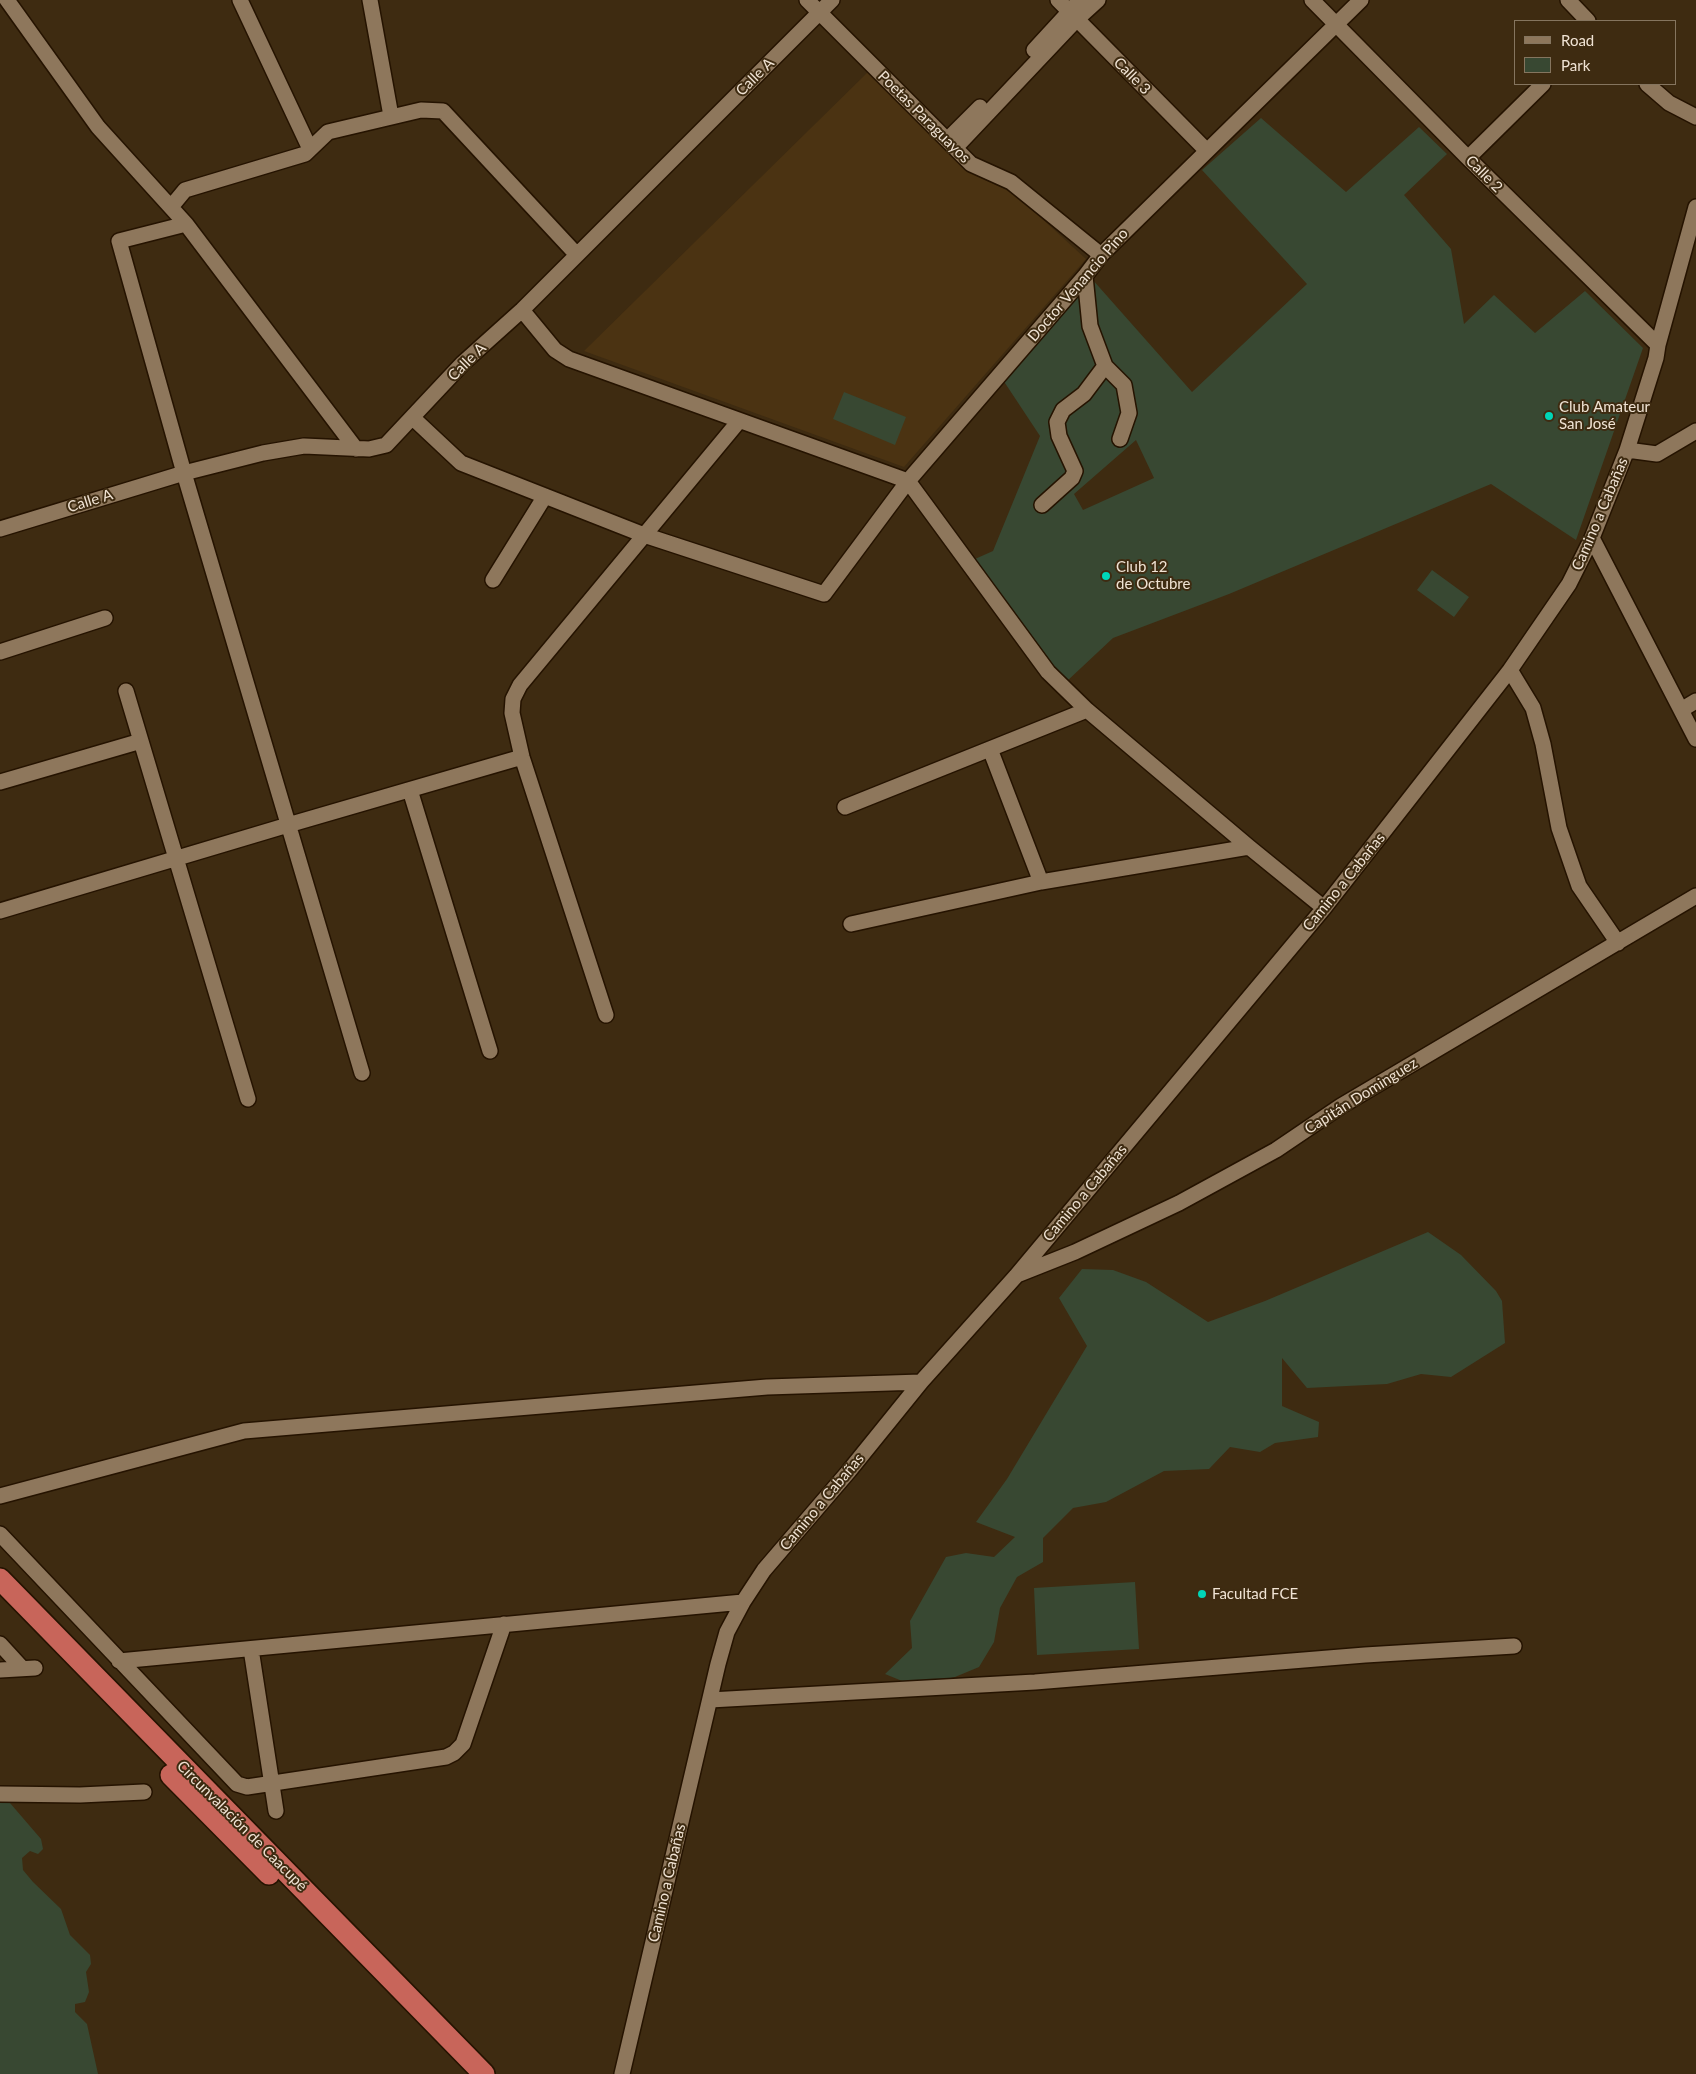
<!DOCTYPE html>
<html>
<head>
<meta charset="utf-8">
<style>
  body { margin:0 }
  #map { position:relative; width:1696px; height:2074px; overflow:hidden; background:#3e2b11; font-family:Lato,sans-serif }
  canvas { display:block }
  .legend { position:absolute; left:1514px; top:20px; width:162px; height:65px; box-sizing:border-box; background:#3e2b11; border:1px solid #85755f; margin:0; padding:6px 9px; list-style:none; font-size:15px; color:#f0e3d4 }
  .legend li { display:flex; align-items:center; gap:10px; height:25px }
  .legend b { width:25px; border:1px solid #85755f }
</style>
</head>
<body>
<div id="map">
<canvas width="1696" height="2074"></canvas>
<ul class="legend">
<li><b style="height:6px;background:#8e775c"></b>Road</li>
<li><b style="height:14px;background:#384832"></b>Park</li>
</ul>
</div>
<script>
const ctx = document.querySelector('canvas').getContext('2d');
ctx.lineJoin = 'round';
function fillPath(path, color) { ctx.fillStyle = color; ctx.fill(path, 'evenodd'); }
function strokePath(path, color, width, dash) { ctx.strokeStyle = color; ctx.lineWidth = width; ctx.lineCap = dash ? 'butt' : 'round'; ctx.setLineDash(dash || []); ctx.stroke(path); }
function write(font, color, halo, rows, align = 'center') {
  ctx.font = font + ' Lato,sans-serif'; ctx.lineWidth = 4; ctx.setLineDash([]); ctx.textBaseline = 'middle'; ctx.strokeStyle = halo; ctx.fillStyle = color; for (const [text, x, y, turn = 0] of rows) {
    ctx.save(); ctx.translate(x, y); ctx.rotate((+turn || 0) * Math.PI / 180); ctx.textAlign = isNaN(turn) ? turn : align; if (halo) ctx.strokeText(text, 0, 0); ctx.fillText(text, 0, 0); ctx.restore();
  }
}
const built = new Path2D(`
  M868 72 977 176 1015 194 1086 259 904 467 584 351Z`);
const green = new Path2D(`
  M1261 118 1346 192 1419 127 1447 154 1404 195 1451 249 1464 324 1494 295 1535 333 1585 291 1643 348 1576 540 1491 484 1229 594 1113 638 1066 682 975 559 993 551 1040 436 1003 380 1092 279 1192 392 1307 284 1202 170ZM1136 440 1154 478 1083 510 1074 494Z
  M844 392 906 417 895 445 833 419Z
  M1432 570 1469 597 1454 617 1417 590Z
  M1428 1232 1461 1255 1496 1291 1502 1301 1505 1343 1451 1377 1421 1374 1387 1384 1307 1388 1282 1358V1406L1319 1422 1318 1437 1275 1443 1260 1452 1230 1447 1209 1469 1164 1471 1106 1502 1073 1508 1043 1538V1562L1017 1577 1000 1608 994 1642 979 1667 955 1677 932 1682 907 1683 885 1674 912 1648 910 1621 946 1557 966 1553 994 1557 1015 1537 976 1522 1007 1479 1087 1346 1059 1298 1082 1269 1113 1270 1146 1282 1208 1322 1265 1301Z
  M1135 1582 1139 1649 1037 1655 1034 1588Z
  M0 1803H10L41 1839 43 1849 38 1854 30 1851 22 1858 23 1870 33 1882 61 1909 70 1935 90 1955 91 1964 86 1972 89 1992 85 2002 75 2004V2012L87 2024 98 2074H0Z`);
const minor = new Path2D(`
  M7 0 98 127 186 224 356 449
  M240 0 310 149
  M370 0 391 116
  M807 0 971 164 1011 182 1101 255
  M1058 0 1207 151
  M1312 0 1468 158 1658 345
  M1568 0 1588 21
  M1034 50 1080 0
  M1647 84 1669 103 1696 117
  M947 140 980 107
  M955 148 1076 20 1098 0
  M1468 158 1543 84
  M171 207 185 190 305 154 328 132 421 110 443 111 577 255
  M186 224 119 241 184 473 362 1073
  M522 310 555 350 569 359 908 481 1048 672 1087 710 1249 847 1324 908
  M1105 366 1124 385 1129 413 1120 439
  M413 418 461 463 644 535 824 594 908 481 1085 276 1101 255 1361 0
  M1627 450 1657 454 1696 431
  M1042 505 1072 478 1075 471 1059 436 1057 422 1063 410 1084 394 1105 366 1090 326 1085 276
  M0 529 184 473 263 453 304 446 369 449 386 445 463 363 522 310 832 0
  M1592 538 1696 739
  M493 580 545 496
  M0 652 105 618
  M1510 670 1533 708 1543 744 1559 828 1579 886 1618 943
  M126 691 248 1099
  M1681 710 1696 701
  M990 749 1041 882
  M0 782 141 741
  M410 790 490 1051
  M845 807 1087 710
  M0 911 288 825 522 757
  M851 924 1041 882 1249 847
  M606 1015 522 757 512 713 513 699 520 685 739 421
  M1017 1275 1075 1252 1179 1203 1276 1150 1341 1106 1696 896
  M0 1496 244 1431 767 1387 921 1382
  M0 1534 237 1784 247 1787 446 1757 454 1753 463 1744 504 1624
  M0 1644 22 1668
  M251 1649 276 1811
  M119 1661 743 1602
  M0 1670 35 1668
  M710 1700 1035 1682 1365 1655 1514 1646
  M0 1794 80 1795 144 1792
  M622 2074 718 1664 727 1632 743 1602 764 1570 849 1471 921 1382 1016 1276 1324 908 1510 670 1569 584 1592 538 1627 450 1656 358 1658 345 1696 207`);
const highway = new Path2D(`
  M0 1579 484 2074
  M171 1775 269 1874`);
const markers = [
  [1549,416,5,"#00d5b7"],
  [1106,576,5,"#00d5b7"],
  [1202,1594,5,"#00d5b7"]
];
const streetNames = [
  ["Calle 3",1132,76,45],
  ["Calle A",755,77,-45],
  ["Poetas Paraguayos",924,117,45],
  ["Calle 2",1484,174,45],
  ["Doctor Venancio Pino",1078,285,-49],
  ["Calle A",467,362,-45],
  ["Calle A",90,501,-17],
  ["Camino a Cabañas",1600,514,-67],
  ["Camino a Cabañas",1344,882,-51],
  ["Capitán Dominguez",1361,1096,-32],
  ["Camino a Cabañas",1085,1193,-50],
  ["Camino a Cabañas",822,1502,-50],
  ["Circunvalación de Caacupé",242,1826,45],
  ["Camino a Cabañas",667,1883,-77]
];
const poiNames = [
  ["Club Amateur",1559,407],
  ["San José",1559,424],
  ["Club 12",1116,567],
  ["de Octubre",1116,584],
  ["Facultad FCE",1212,1594]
];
fillPath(built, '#4b3312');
fillPath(green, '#384832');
strokePath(minor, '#251300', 18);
strokePath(highway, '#251300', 24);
strokePath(minor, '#8e775c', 15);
strokePath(highway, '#c8655a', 21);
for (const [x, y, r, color] of markers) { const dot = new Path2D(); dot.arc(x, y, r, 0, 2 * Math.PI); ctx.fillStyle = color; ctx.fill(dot); strokePath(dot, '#3e2b11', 2); }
write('15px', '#f0e3d4', '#3e2b11', streetNames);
write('15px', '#f0e3d4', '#3e2b11', poiNames, 'left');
</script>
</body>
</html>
